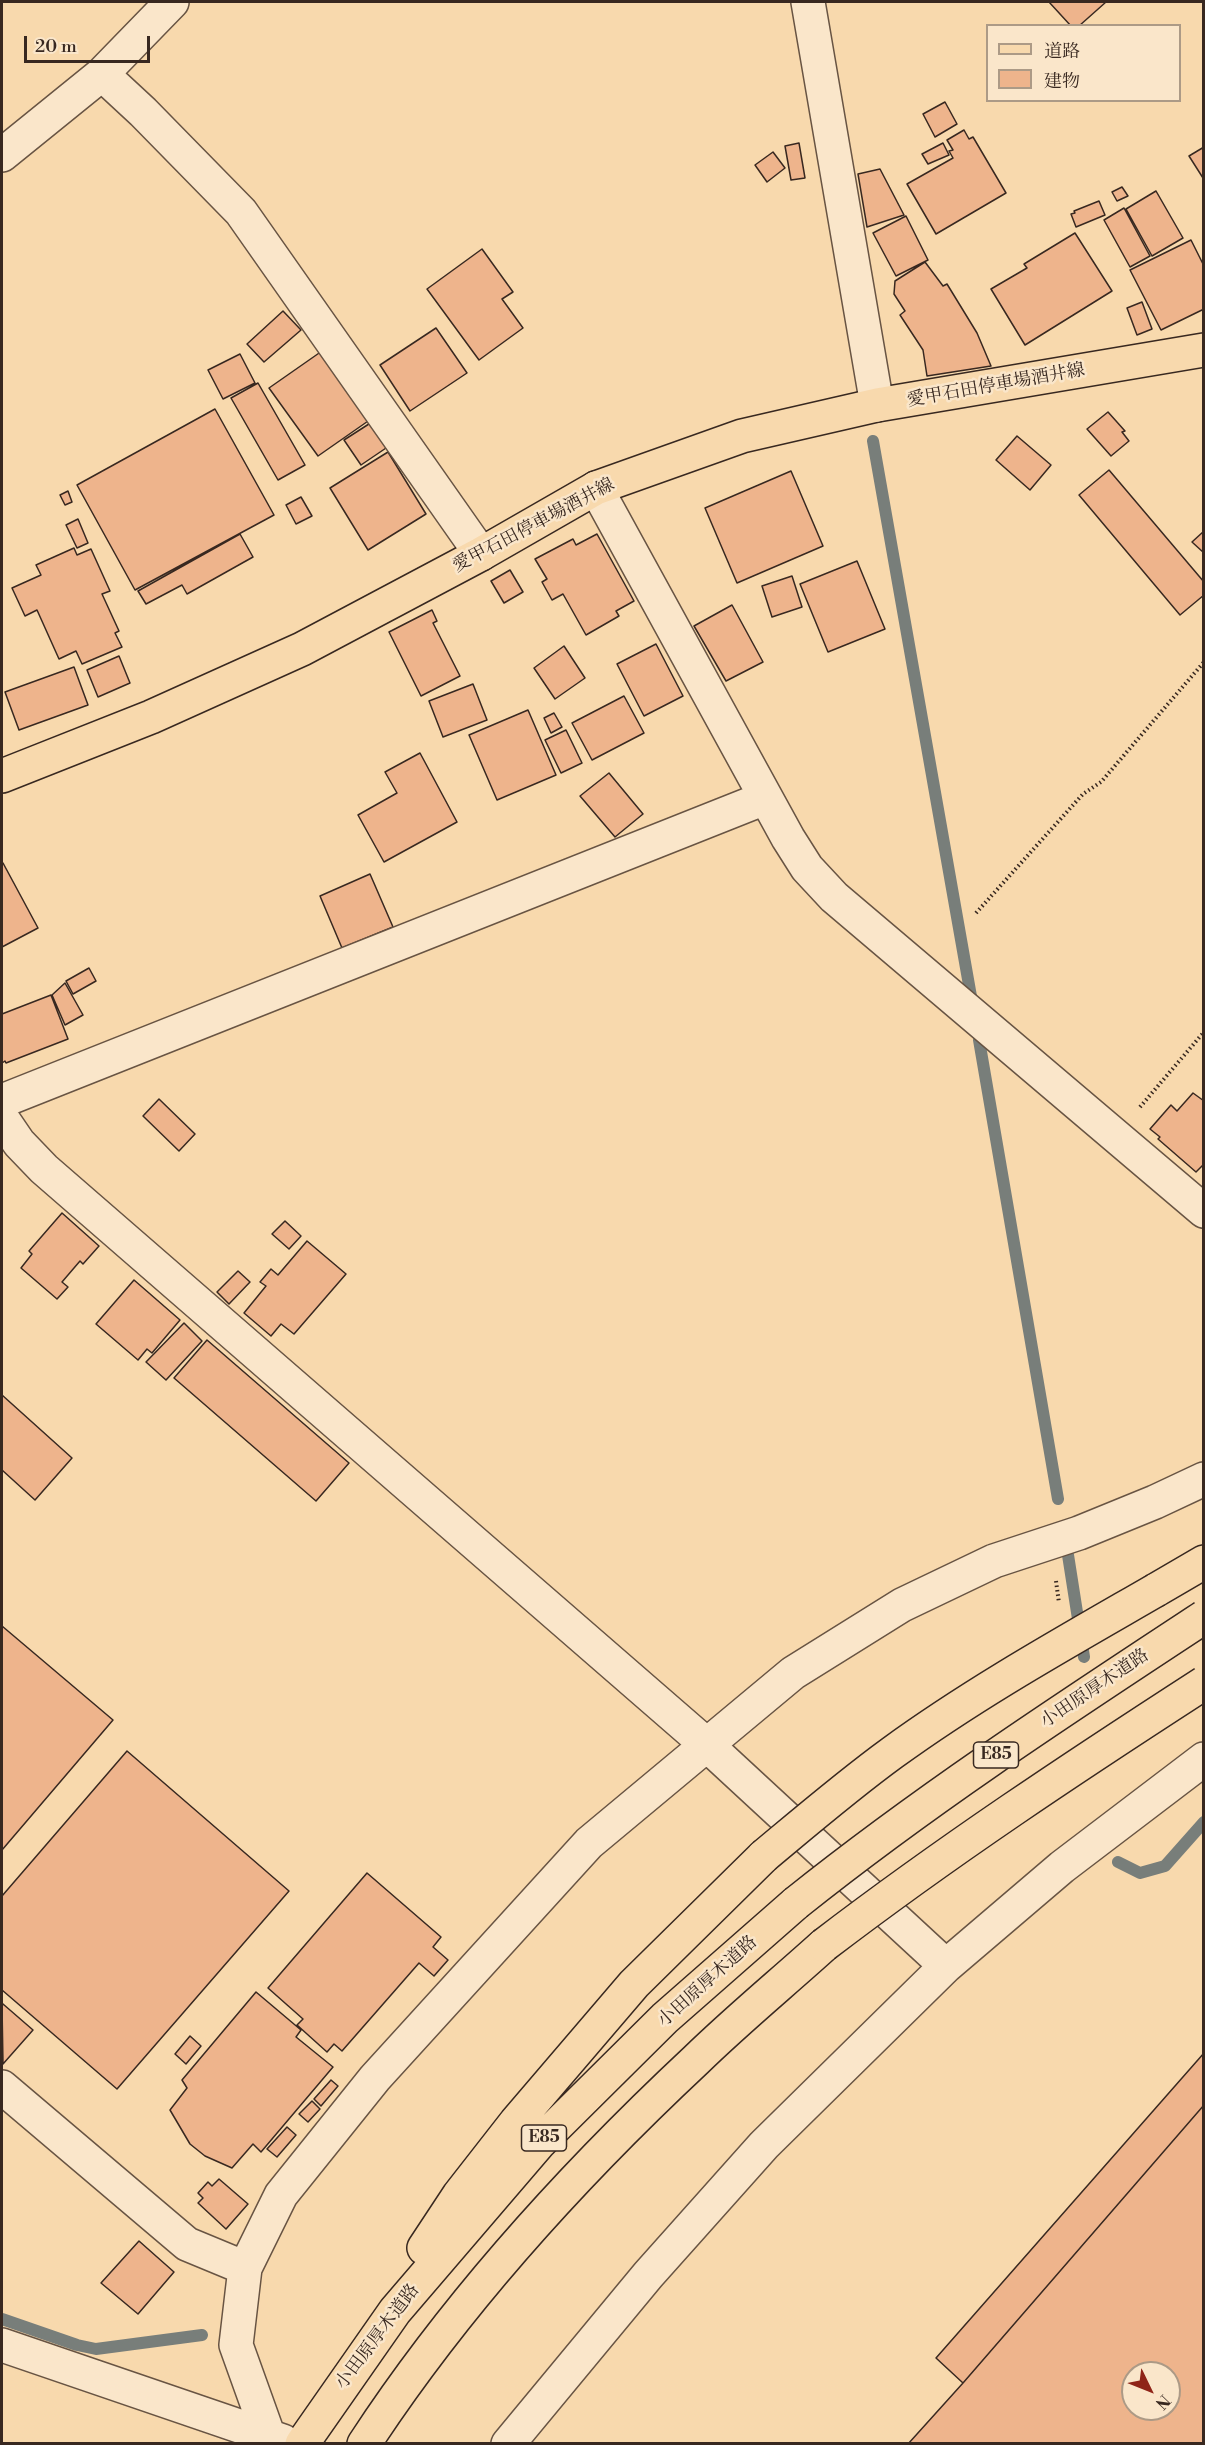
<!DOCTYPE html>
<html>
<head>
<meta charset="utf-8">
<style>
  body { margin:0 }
  #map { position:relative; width:1205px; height:2445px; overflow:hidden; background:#f8d9ad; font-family:"Libre Bodoni","Noto Serif JP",serif }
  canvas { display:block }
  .frame { position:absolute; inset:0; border:3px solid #382820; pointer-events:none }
  .legend { position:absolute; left:986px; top:24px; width:195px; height:78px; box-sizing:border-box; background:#fae6ca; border:2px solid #ac9a86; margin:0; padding:8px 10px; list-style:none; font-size:18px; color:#382820 }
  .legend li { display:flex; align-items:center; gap:12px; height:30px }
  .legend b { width:30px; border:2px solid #ac9a86 }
  .north { position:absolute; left:1121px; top:2361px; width:60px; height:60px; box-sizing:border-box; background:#fae6ca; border:2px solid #ac9a86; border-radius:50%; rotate:133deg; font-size:16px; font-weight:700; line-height:24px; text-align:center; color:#382820 }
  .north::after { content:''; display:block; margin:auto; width:21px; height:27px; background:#8f2418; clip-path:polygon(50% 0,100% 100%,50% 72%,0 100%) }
  .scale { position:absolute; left:24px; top:36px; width:126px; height:27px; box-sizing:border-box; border:3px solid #382820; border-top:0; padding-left:8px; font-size:18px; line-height:21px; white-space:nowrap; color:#382820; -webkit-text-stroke:4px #fae6ca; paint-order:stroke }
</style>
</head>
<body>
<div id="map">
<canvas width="1205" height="2445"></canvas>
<div class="frame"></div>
<ul class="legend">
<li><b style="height:8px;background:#f8d9ad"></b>道路</li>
<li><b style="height:16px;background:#eeb48c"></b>建物</li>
</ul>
<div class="north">N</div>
<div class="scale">20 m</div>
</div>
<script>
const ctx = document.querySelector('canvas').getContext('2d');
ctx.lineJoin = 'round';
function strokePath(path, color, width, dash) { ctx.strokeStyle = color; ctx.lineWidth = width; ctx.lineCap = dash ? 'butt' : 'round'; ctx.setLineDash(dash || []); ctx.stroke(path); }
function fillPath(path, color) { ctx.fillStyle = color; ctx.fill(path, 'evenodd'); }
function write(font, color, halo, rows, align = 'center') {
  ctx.font = font + ' "Libre Bodoni","Noto Serif JP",serif'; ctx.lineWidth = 5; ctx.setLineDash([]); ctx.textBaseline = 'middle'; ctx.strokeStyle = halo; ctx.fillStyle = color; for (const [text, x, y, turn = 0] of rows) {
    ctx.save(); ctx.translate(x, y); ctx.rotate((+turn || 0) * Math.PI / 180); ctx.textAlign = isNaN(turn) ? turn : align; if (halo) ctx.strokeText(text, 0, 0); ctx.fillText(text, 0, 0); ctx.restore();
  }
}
const stream = new Path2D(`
  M873 441 972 1002
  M979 1040 1058 1499
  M1068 1555 1084 1657
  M1118 1862 1140 1873 1165 1866 1204 1822
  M2 2319 77 2345 96 2349 202 2335`);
const building = new Path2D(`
  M1049 2H1106L1079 26H1071Z
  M945 102 957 124 935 137 923 114Z
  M964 130 969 139 973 137 1006 193 936 234 907 184 953 158 949 151 953 150 947 140Z
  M799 143 805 178 791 180 785 146Z
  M943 143 949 155 928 164 922 154Z
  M1204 147V177L1203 178 1189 156Z
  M773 152 785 168 767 182 755 165Z
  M880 169 904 215 867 227 858 174Z
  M1122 187 1128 196 1117 201 1112 192Z
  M1156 191 1183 238 1152 256 1126 209Z
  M1099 201 1105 215 1076 227 1071 214 1075 213 1074 211Z
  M1124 208 1150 256 1130 267 1104 220Z
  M906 216 928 260 896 276 873 233Z
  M1075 233 1112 291 1025 345 991 289 1027 268 1024 264Z
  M1191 240 1204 266V309L1161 330 1130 270Z
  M482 249 513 292 502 299 523 328 479 360 427 289Z
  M925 262 943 286 947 284 977 333 991 366 927 376 923 350 900 315 905 311 894 294 895 281Z
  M1142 302 1152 329 1137 335 1127 308Z
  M283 311 301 330 264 362 247 344Z
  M436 328 467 373 410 411 380 365Z
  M322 351 371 419 318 456 269 388Z
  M240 354 255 383 223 399 208 370Z
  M258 383 305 465 278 480 231 398Z
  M215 409 274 515 135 590 77 485Z
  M1108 412 1125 431 1122 432 1129 441 1111 456 1087 429Z
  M372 422 389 446 361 465 344 440Z
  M1017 436 1051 465 1030 490 996 460Z
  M388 452 426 514 368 550 330 488Z
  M1109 470 1204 582V595L1180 615 1079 495Z
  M791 471 823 546 737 583 705 508Z
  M68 491 72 502 65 505 60 495Z
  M301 497 312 516 296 524 286 505Z
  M78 519 88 543 77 548 66 525Z
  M1204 531V553L1192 542Z
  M240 534 253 557 187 594 182 585 146 604 138 591Z
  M597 534 634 601 616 611 619 616 586 635 563 594 552 600 542 582 547 579 535 559 573 539 576 545Z
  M74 548 77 555 91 549 110 591 102 594 119 631 115 633 122 647 82 664 76 651 59 659 37 610 25 616 12 588 41 575 36 565Z
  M857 561 885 629 828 652 800 584Z
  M510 570 523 592 504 603 491 581Z
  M792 576 802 607 772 617 762 586Z
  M732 605 763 662 726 681 694 626Z
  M432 610 437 621 433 623 460 676 421 696 389 632Z
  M656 644 683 696 644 716 617 664Z
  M564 646 585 678 555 699 534 668Z
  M119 656 130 683 98 697 87 670Z
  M74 667 88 705 19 730 5 692Z
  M473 684 487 720 443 737 429 701Z
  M624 696 644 733 592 760 572 723Z
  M528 710 556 775 497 800 469 735Z
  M554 713 562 727 551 733 544 718Z
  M566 730 582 763 561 773 545 740Z
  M420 753 457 822 384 862 358 815 397 793 385 772Z
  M609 773 643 814 615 837 580 796Z
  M3 863 38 928 2 947V864Z
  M370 874 393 927 342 948 320 896Z
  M89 968 96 981 73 994 66 981Z
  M65 983 83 1015 65 1025 52 995Z
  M51 995 68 1039 6 1063 5 1061 2 1063V1014Z
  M1193 1093 1204 1101V1164L1196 1172 1158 1139 1160 1137 1150 1129 1171 1105 1177 1111Z
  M159 1099 195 1134 179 1151 143 1116Z
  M62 1213 99 1246 83 1264 80 1261 62 1282 68 1287 57 1299 21 1268 32 1254 29 1251Z
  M285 1221 301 1236 289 1249 272 1234Z
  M307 1241 346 1274 294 1334 281 1324 271 1336 244 1313 266 1286 260 1282 271 1269 278 1275Z
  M238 1271 250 1282 229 1304 217 1292Z
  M134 1280 180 1320 152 1353 147 1349 138 1360 96 1324Z
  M184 1323 202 1341 166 1380 146 1362Z
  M207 1340 349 1463 316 1501 174 1378Z
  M2 1395 72 1458 35 1500 2 1470Z
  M2 1626 113 1720 2 1850Z
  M127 1751 289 1891 117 2089 2 1990V1896Z
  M367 1873 441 1937 433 1947 448 1960 434 1976 419 1963 342 2051 334 2044 327 2052 297 2025 303 2019 268 1988Z
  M256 1992 301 2030 296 2037 333 2067 261 2152 253 2144 232 2168 205 2156 190 2144 170 2110 187 2088 182 2080Z
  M3 2004 33 2030 3 2064 2 2006Z
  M190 2036 201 2046 186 2064 175 2054Z
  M1204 2053V2105L963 2383 936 2358Z
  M331 2080 338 2086 321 2106 314 2099Z
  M312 2101 320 2109 308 2122 299 2114Z
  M1204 2105V2444H908L963 2383ZM1133 2373H1169V2409H1133Z
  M287 2127 296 2135 277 2157 267 2149Z
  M219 2179 248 2204 226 2229 198 2203 203 2198 198 2193 208 2182 212 2186Z
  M139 2241 174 2272 138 2314 101 2283Z`);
const path = new Path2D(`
  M976 913 1083 794 1101 782 1204 662
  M1140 1107 1204 1032
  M1056 1581 1059 1603`);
const minor = new Path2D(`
  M808 2 877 405
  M102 74 143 112 241 212 481 554
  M2 155 102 74 172 2
  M596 488 788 838 807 868 834 897 1204 1211
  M2 1101 765 798
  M2 1118 19 1143 44 1169 707 1745 946 1966
  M2 2087 187 2244 245 2268
  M2 2345 283 2441
  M269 2437 236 2345 245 2268 281 2195 375 2078 589 1843 793 1673 902 1605 994 1561 1079 1533 1155 1502 1204 1479
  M508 2444 648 2275 764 2145 946 1966 1062 1867 1204 1759`);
const major = new Path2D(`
  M2 776 151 717 302 649 481 554 596 488 742 436 877 405 1204 350`);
const highway = new Path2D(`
  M1156 1590 1204 1562
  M424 2248 459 2195 516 2122 634 1984 764 1856
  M302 2444 395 2311 539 2143 665 2018 796 1903
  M364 2444C457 2302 573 2175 696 2060 737 2020 782 1983 824 1945`);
const highwayBridge = new Path2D(`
  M764 1856C806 1821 848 1785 892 1753 976 1692 1066 1642 1156 1590
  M796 1903C926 1799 1064 1709 1204 1617
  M824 1945C947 1851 1074 1767 1204 1683`);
const shields = [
  [996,1755,45],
  [544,2138,45]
];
const shieldNames = [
  ["E85",996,1755],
  ["E85",544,2138]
];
const streetNames = [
  ["愛甲石田停車場酒井線",996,386,-10],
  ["愛甲石田停車場酒井線",534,526,-28],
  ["小田原厚木道路",1095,1689,-34],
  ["小田原厚木道路",708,1982,-42],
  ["小田原厚木道路",378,2337,-53]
];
strokePath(stream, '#787e7a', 12);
fillPath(building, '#eeb48c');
strokePath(building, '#382820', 1.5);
strokePath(minor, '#685443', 36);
strokePath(major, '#382820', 36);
strokePath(highway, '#382820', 36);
strokePath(path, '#382820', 4, [1.5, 3]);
strokePath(minor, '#fae6ca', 33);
strokePath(major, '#f8d9ad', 33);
strokePath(highway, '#f8d9ad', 33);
strokePath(highwayBridge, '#382820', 36, []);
strokePath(highwayBridge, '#f8d9ad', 33);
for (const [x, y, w] of shields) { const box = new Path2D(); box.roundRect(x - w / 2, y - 13, w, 26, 4.5); ctx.fillStyle = '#fae6ca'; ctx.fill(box); strokePath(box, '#382820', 1.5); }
write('bold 16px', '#382820', null, shieldNames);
write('18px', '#382820', '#fae6ca', streetNames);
</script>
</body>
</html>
